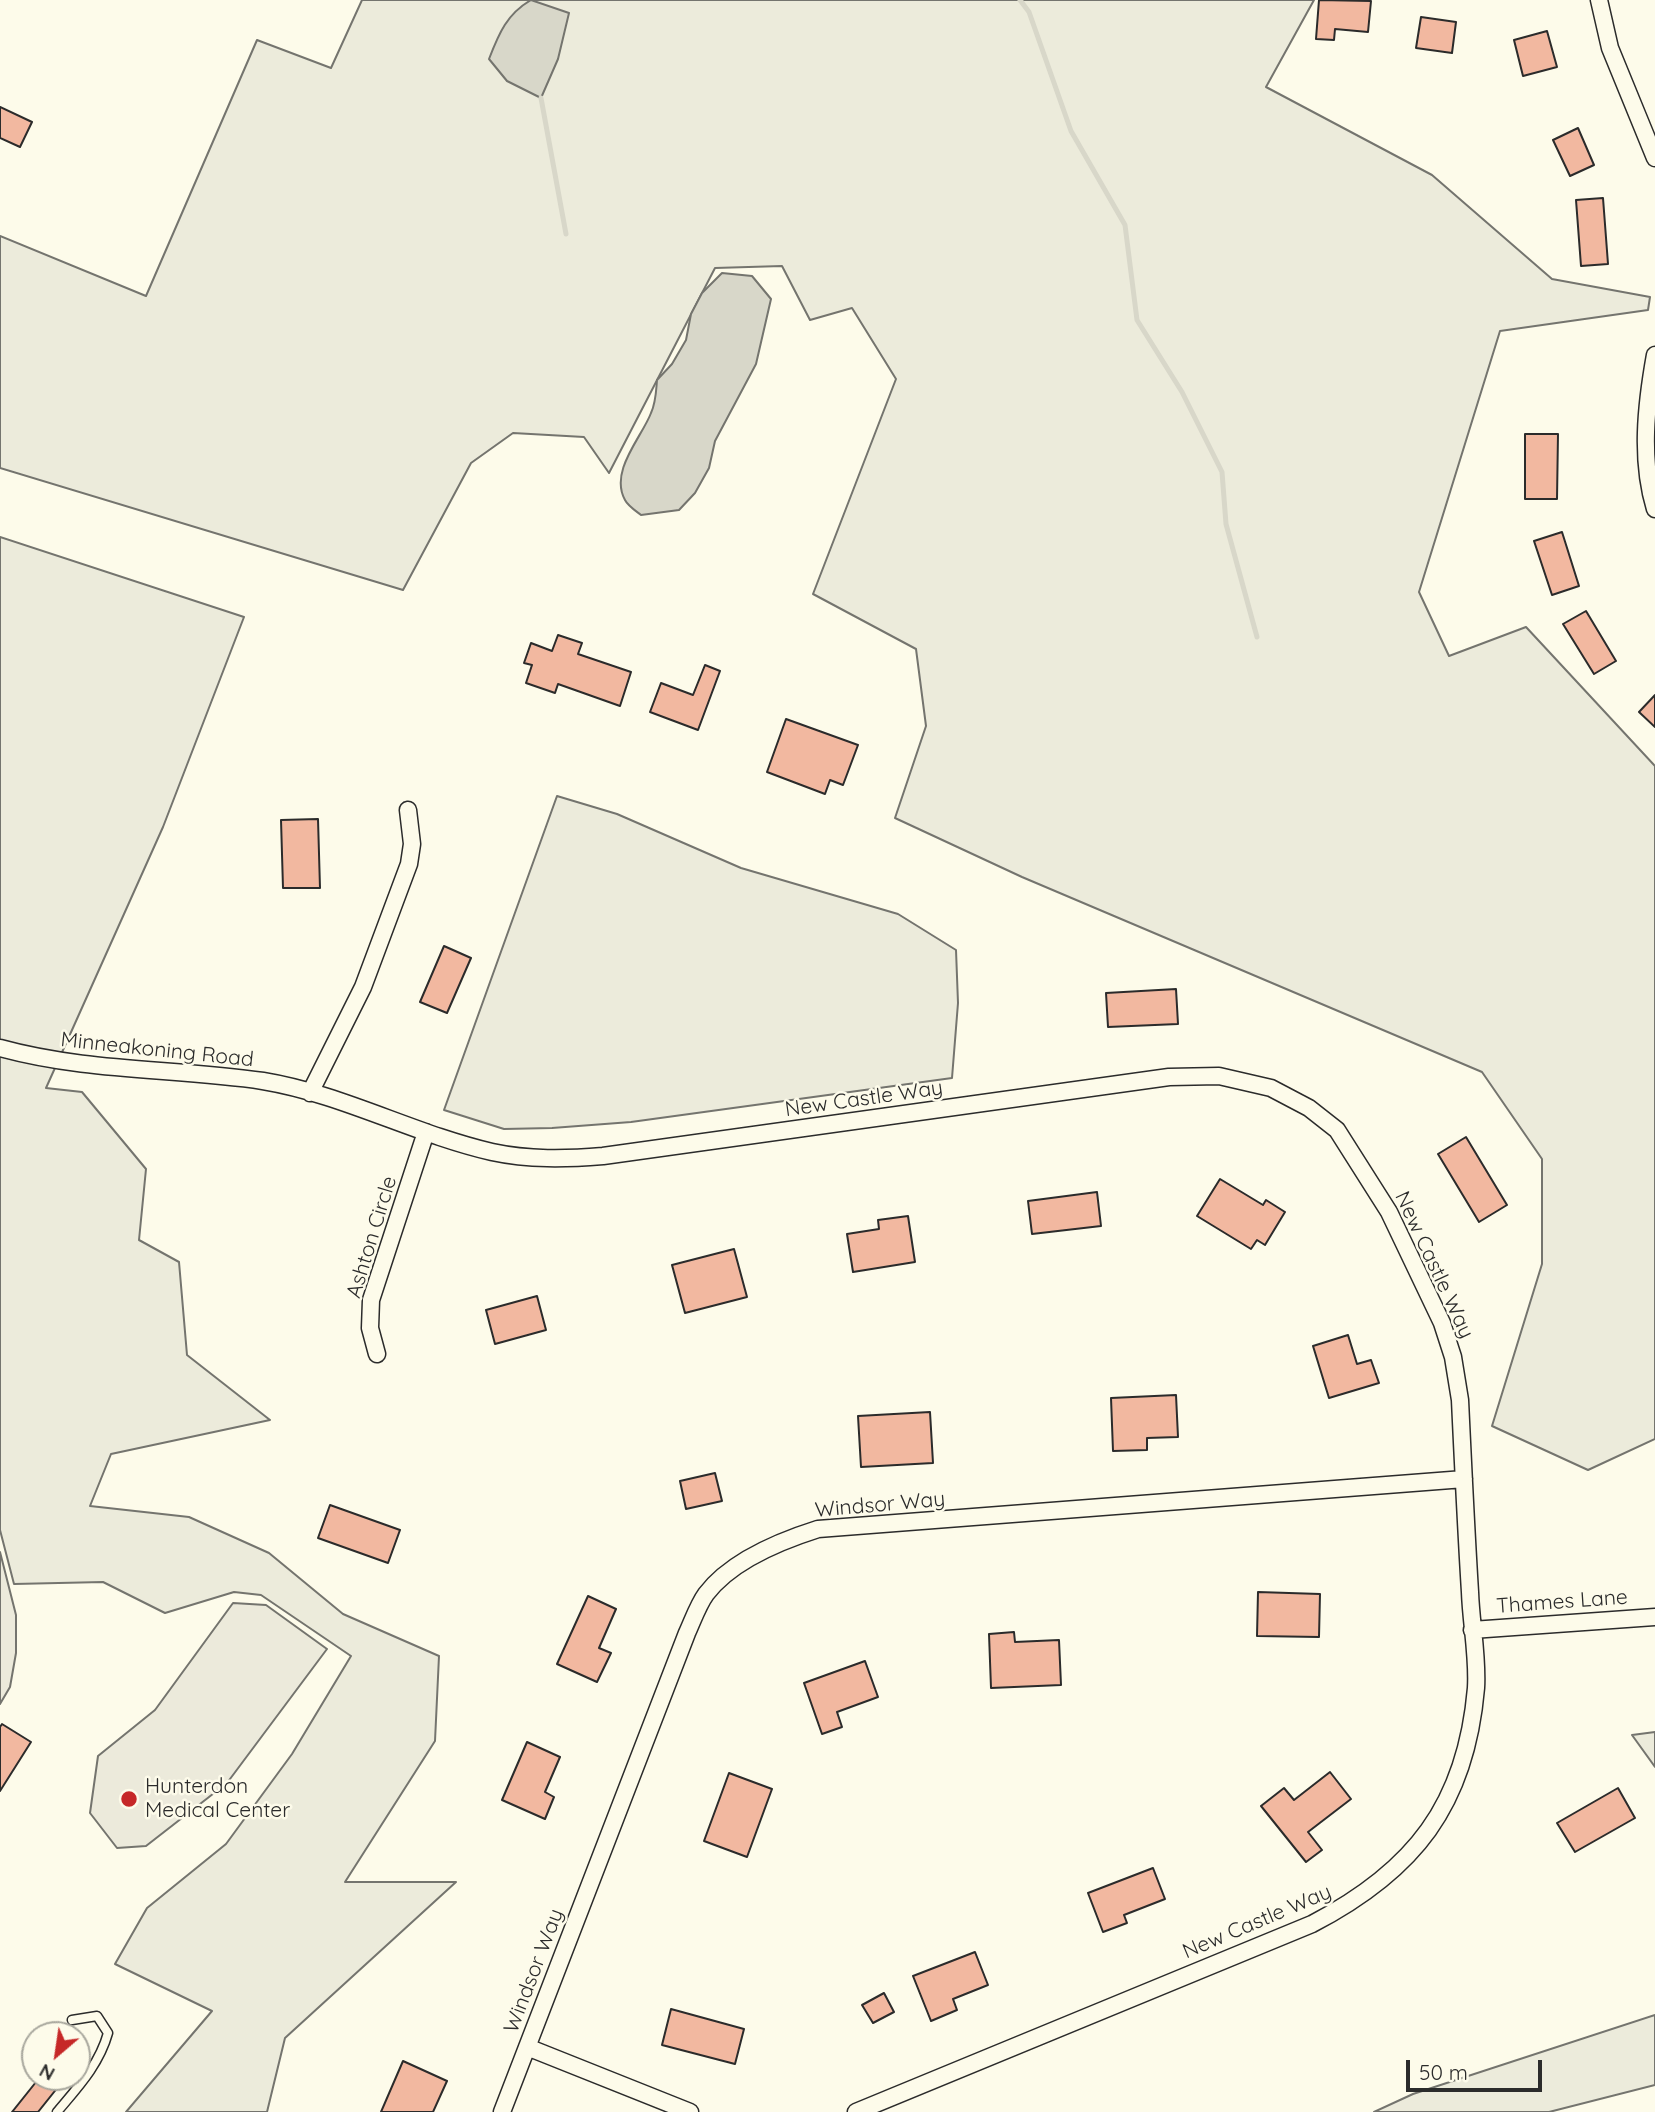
<!DOCTYPE html>
<html>
<head>
<meta charset="utf-8">
<style>
  body { margin:0 }
  #map { position:relative; width:1655px; height:2112px; overflow:hidden; background:#fdfbea; font-family:Quicksand,sans-serif }
  canvas { display:block }
  .north { position:absolute; left:21px; top:2021px; width:70px; height:70px; box-sizing:border-box; background:#fdfbea; border:2px solid #a9a89e; border-radius:50%; rotate:209deg; font-size:19px; font-weight:700; line-height:28px; text-align:center; color:#2b2b2b }
  .north::after { content:''; display:block; margin:auto; width:24px; height:32px; background:#c62828; clip-path:polygon(50% 0,100% 100%,50% 72%,0 100%) }
  .scale { position:absolute; left:1406px; top:2060px; width:136px; height:32px; box-sizing:border-box; border:4px solid #2b2b2b; border-top:0; padding-left:9px; font-size:21px; line-height:24px; white-space:nowrap; color:#2b2b2b; -webkit-text-stroke:5px #fdfbea; paint-order:stroke }
</style>
</head>
<body>
<div id="map">
<canvas width="1655" height="2112"></canvas>
<div class="north">N</div>
<div class="scale">50 m</div>
</div>
<script>
const ctx = document.querySelector('canvas').getContext('2d');
ctx.lineJoin = 'round';
function fillPath(path, color) { ctx.fillStyle = color; ctx.fill(path, 'evenodd'); }
function strokePath(path, color, width, dash) { ctx.strokeStyle = color; ctx.lineWidth = width; ctx.lineCap = dash ? 'butt' : 'round'; ctx.setLineDash(dash || []); ctx.stroke(path); }
function write(font, color, halo, rows, align = 'center') {
  ctx.font = font + ' Quicksand,sans-serif'; ctx.lineWidth = 5; ctx.setLineDash([]); ctx.textBaseline = 'middle'; ctx.strokeStyle = halo; ctx.fillStyle = color; for (const [text, x, y, turn = 0] of rows) {
    ctx.save(); ctx.translate(x, y); ctx.rotate((+turn || 0) * Math.PI / 180); ctx.textAlign = isNaN(turn) ? turn : align; if (halo) ctx.strokeText(text, 0, 0); ctx.fillText(text, 0, 0); ctx.restore();
  }
}
const green = new Path2D(`
  M362 0H1314L1266 87 1432 175 1552 279 1650 297 1648 310 1500 331 1419 592 1449 656 1526 627 1655 766V1439L1588 1470 1492 1426 1542 1264V1159L1482 1072 1022 877 895 818 926 726 916 649 813 594 896 379 852 308 810 320 782 266 715 268 609 473 584 437 513 433 471 463 403 590 0 468V236L146 296 257 40 331 68Z
  M0 537 244 617 163 827 46 1088 82 1092 146 1169 139 1240 179 1262 187 1355 270 1420 111 1454 90 1506 189 1517 269 1553 343 1614 439 1656 435 1741 345 1882H456L285 2038 267 2112H126L212 2011 115 1964 147 1908 226 1844 292 1754 351 1656 261 1595 234 1592 165 1613 103 1582 14 1584 0 1530Z
  M557 796 617 814 741 868 898 914 956 950 958 1003 952 1078 631 1122 552 1128 504 1129 444 1110Z
  M1655 1732V1767L1632 1735Z
  M1655 2015V2085L1549 2112H1374L1413 2094Z`);
const parking = new Path2D(`
  M0 1552 16 1615V1653L10 1687 0 1704Z
  M233 1603 266 1605 327 1649 227 1783 146 1846 117 1848 90 1813 98 1756 155 1710Z`);
const water = new Path2D(`
  M531 0 569 13 558 59 541 98 507 81 489 59C499 33 507 14 531 0Z
  M722 273 752 276 771 299 756 364 715 441 709 468 695 493 679 510 641 515C636 511 628 506 625 500 609 471 642 437 651 413 656 402 656 392 657 380L672 364 686 340 691 314 702 293Z`);
const stream = new Path2D(`
  M1020 0 1029 12 1071 131 1125 225 1137 320 1182 392 1222 472 1226 524 1257 637
  M541 98 566 234`);
const building = new Path2D(`
  M1319 0 1371 1 1368 32 1335 29 1334 40 1316 39Z
  M1421 17 1456 22 1452 53 1416 48Z
  M1547 31 1557 67 1523 76 1514 40Z
  M0 107 32 122 20 147 0 138Z
  M1578 128 1594 165 1570 176 1553 140Z
  M1603 198 1608 264 1581 266 1576 200Z
  M1525 434H1558L1557 499H1525Z
  M1562 532 1579 586 1552 595 1534 541Z
  M1586 611 1616 661 1594 674 1563 624Z
  M558 635 582 643 578 654 631 672 620 706 558 684 555 693 526 683 532 665 524 663 531 643 552 651Z
  M705 665 720 671 698 730 650 712 661 683 693 695Z
  M1655 695V727L1639 712Z
  M786 719 858 745 843 785 830 780 825 794 767 772Z
  M318 819 320 888H283L281 820Z
  M444 946 471 958 447 1013 420 1002Z
  M1176 989 1178 1024 1108 1027 1106 993Z
  M1466 1137 1507 1205 1479 1222 1438 1154Z
  M1220 1179 1263 1205 1266 1200 1285 1212 1265 1245 1257 1240 1251 1249 1197 1216Z
  M1097 1192 1101 1226 1032 1234 1028 1201Z
  M908 1216 915 1262 853 1272 847 1234 879 1229 878 1220Z
  M734 1249 747 1297 685 1313 672 1265Z
  M537 1296 546 1330 495 1344 486 1310Z
  M1348 1335 1357 1364 1371 1360 1379 1383 1329 1398 1313 1346Z
  M1176 1395 1178 1437 1147 1438V1450L1113 1451 1111 1398Z
  M930 1412 933 1463 861 1467 858 1416Z
  M715 1473 722 1501 686 1509 680 1481Z
  M330 1505 400 1530 388 1563 318 1538Z
  M1258 1592 1320 1594 1319 1637 1257 1636Z
  M588 1596 616 1609 599 1648 611 1653 597 1682 557 1664Z
  M1014 1632 1015 1642 1059 1640 1061 1685 991 1688 989 1634Z
  M865 1661 878 1697 837 1712 842 1727 822 1734 804 1683Z
  M2 1724 31 1742 0 1791V1727Z
  M527 1742 560 1757 545 1792 554 1797 545 1819 502 1800Z
  M1330 1772 1351 1799 1308 1832 1322 1850 1306 1862 1261 1806 1284 1788 1294 1800Z
  M729 1773 772 1789 747 1857 704 1841Z
  M1618 1788 1635 1818 1575 1852 1557 1823Z
  M1153 1868 1165 1899 1124 1915 1127 1923 1103 1932 1088 1893Z
  M975 1952 988 1985 953 1999 957 2010 931 2021 913 1976Z
  M884 1993 894 2012 873 2023 862 2005Z
  M671 2009 744 2029 735 2064 662 2045Z
  M403 2061 447 2081 433 2112H381Z
  M40 2077H66L38 2112H12Z`);
const service = new Path2D(`
  M57 2112C78 2087 99 2065 108 2033L97 2016 72 2020`);
const minor = new Path2D(`
  M1599 0 1610 48 1655 158
  M1655 355C1646 405 1640 460 1655 509
  M0 1048C87 1072 175 1068 263 1081 342 1094 414 1134 492 1152 529 1160 566 1159 603 1156L1169 1077 1219 1076 1271 1088 1309 1108 1337 1130 1389 1212 1442 1323 1453 1357 1460 1400C1463 1464 1466 1528 1470 1592 1471 1623 1478 1657 1476 1688 1466 1805 1414 1871 1312 1924L856 2112
  M310 1093 363 987 409 864 412 844 408 810
  M377 1354 370 1328 371 1300 426 1132
  M1472 1630 1655 1617
  M527 2047 690 2112
  M502 2112 687 1633C693 1620 698 1605 706 1594 731 1561 780 1541 818 1529L1464 1479`);
const markers = [
  [129,1799,9,"#c62828"]
];
const streetNames = [
  ["Minneakoning Road",157,1050,6],
  ["New Castle Way",864,1099,-8],
  ["Ashton Circle",372,1237,-73],
  ["New Castle Way",1434,1265,65],
  ["Windsor Way",880,1505,-5],
  ["Thames Lane",1562,1602,-4],
  ["New Castle Way",1257,1922,-23],
  ["Windsor Way",534,1971,-69]
];
const poiNames = [
  ["Hunterdon",145,1787],
  ["Medical Center",145,1811]
];
fillPath(green, '#ecebdb');
strokePath(green, '#74746e', 2);
fillPath(parking, '#eceadb');
strokePath(parking, '#74746e', 2);
fillPath(water, '#d8d7c9');
strokePath(water, '#74746e', 2);
strokePath(stream, '#d8d7c9', 5);
fillPath(building, '#f2b8a0');
strokePath(building, '#2b2b2b', 2);
strokePath(service, '#2b2b2b', 11);
strokePath(minor, '#2b2b2b', 19);
strokePath(service, '#fdfbea', 8);
strokePath(minor, '#fdfbea', 16);
for (const [x, y, r, color] of markers) { const dot = new Path2D(); dot.arc(x, y, r, 0, 2 * Math.PI); ctx.fillStyle = color; ctx.fill(dot); strokePath(dot, '#fdfbea', 2.5); }
write('21px', '#2b2b2b', '#fdfbea', streetNames);
write('21px', '#2b2b2b', '#fdfbea', poiNames, 'left');
</script>
</body>
</html>
